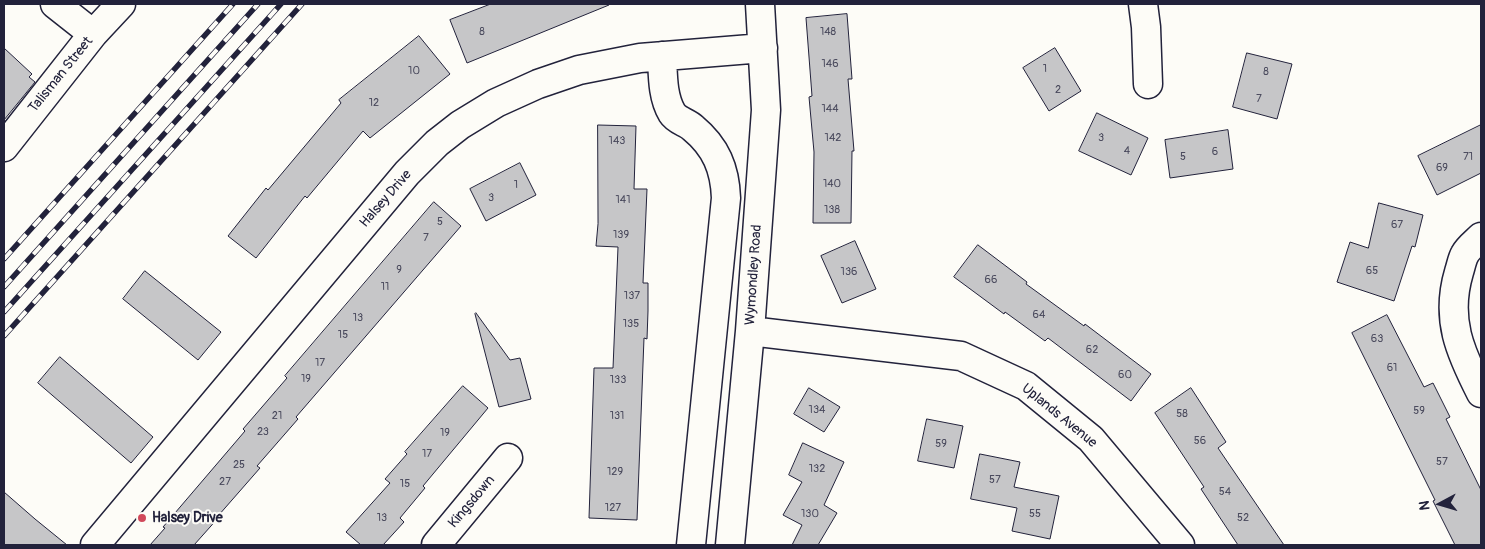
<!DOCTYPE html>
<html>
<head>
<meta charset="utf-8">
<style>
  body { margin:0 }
  #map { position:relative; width:1485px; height:549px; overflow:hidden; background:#fdfcf7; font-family:Pangolin,sans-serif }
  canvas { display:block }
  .frame { position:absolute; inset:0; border:5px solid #22223b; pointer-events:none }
  .north { position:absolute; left:1415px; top:479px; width:50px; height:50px; -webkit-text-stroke:4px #fdfcf7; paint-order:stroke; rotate:264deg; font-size:14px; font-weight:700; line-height:20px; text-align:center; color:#22223b }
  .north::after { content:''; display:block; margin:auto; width:18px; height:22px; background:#22223b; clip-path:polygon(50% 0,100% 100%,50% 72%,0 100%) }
</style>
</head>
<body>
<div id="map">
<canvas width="1485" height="549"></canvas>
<div class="frame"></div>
<div class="north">N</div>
</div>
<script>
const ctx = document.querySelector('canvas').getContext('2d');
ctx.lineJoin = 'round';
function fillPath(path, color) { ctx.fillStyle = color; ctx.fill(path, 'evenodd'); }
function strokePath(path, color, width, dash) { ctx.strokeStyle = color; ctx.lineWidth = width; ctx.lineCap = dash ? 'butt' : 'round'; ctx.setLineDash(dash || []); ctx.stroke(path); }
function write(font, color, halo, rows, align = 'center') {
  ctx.font = font + ' Pangolin,sans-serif'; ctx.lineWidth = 4; ctx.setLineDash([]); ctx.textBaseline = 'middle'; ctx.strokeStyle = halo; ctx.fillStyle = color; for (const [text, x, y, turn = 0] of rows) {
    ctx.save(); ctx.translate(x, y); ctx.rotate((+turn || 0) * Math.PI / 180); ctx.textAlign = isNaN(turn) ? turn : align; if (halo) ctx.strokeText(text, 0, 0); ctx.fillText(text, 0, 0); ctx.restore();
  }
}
const building = new Path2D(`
  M491 4H609V5L467 63 450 20Z
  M847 14 852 79H848L854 151H852L851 223H813L814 152 809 97 812 96 806 18Z
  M419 36 450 74 370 138 363 131 307 198 305 196 256 258 228 236 266 188 268 190 341 103 339 100Z
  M4 48 32 74 29 77 35 82 4 120Z
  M1055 48 1081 91 1049 111 1023 68Z
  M1247 53 1292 64 1277 119 1233 107Z
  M1097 113 1148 138 1131 175 1079 151Z
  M598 125 636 126 634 189H647L643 283H648V311L647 339 644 338 637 520 589 518 594 368H613L618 247 596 246 598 224Z
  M1481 125V173L1437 195 1418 156Z
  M1228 130 1233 169 1170 178 1165 140Z
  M520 163 536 195 486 221 470 189Z
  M434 202 461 226 296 417 298 419 257 466 260 468 218 516 219 517 194 545H150L165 528 163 527 245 431 243 429 287 378 285 376Z
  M1379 203 1423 215 1415 247 1412 246 1394 301 1337 282 1350 242 1368 248Z
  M855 241 876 289 842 303 821 256Z
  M978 245 1027 282 1026 284 1084 326 1085 324 1151 374 1131 401 1048 338 1045 341 1005 312 1004 314 954 277Z
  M145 271 221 332 198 360 123 299Z
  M476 313 510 360 520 358 531 399 499 407 475 314Z
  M1387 315 1424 387 1433 383 1450 417 1446 419 1481 490V545H1455L1433 501 1435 500 1352 333Z
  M60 357 153 437 131 463 38 383Z
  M463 386 488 408 423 486 425 488 400 518 404 522 383 545H361L346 532 390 483 385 479 407 454 405 452Z
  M809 388 840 407 824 432 794 414Z
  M1191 388 1226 442 1218 448 1284 545H1238L1201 489 1204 487 1155 413Z
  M927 419 963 426 954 468 918 461Z
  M803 443 844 462 824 505 837 513 818 545H792L802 525 783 515 802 482 789 475Z
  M980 454 1020 462 1014 487 1059 496 1050 539 1012 531 1017 508 971 499Z
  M4 492 35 519 67 545H4Z`);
const minor = new Path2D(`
  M55 4 93 34
  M1143 4 1146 27 1148 84
  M662 56C663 74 662 96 672 113 677 121 687 122 693 128 716 147 725 169 726 198L691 545
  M4 147 93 34 121 4
  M1481 237C1476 242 1468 248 1465 254 1462 259 1461 266 1459 272 1445 319 1460 352 1481 393
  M750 331 961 356 1026 386 1091 439 1180 545
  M95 545 407 173 437 143 460 125 496 103 538 84 579 70 640 58 763 48
  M436 545 508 458
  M730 545 750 331 766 110 760 4`);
const rail = new Path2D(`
  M4 259 233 4
  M4 287 258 4
  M4 312 281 4
  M4 336 302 4`);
const markers = [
  [142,518,5,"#d1495b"]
];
const numberNames = [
  ["8",482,32],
  ["148",828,32],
  ["146",830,64],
  ["1",1045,69],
  ["10",414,71],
  ["8",1266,72],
  ["2",1058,90],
  ["7",1259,99],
  ["12",374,103],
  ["144",830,109],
  ["142",833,138],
  ["3",1101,138],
  ["143",617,141],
  ["4",1127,151],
  ["6",1215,152],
  ["5",1183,157],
  ["71",1468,157],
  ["69",1442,168],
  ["140",832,184],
  ["1",516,185],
  ["3",491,198],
  ["141",623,200],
  ["138",832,210],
  ["5",440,222],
  ["67",1397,225],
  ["139",621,235],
  ["7",426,238],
  ["9",399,270],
  ["65",1372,271],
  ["136",849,272],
  ["66",991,280],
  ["11",385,287],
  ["137",632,296],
  ["64",1039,315],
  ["13",358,318],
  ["135",631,324],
  ["15",343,335],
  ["63",1377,339],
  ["62",1092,350],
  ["17",320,363],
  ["61",1392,368],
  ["60",1125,375],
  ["19",306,379],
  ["133",618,380],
  ["134",817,410],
  ["59",1419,411],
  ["58",1182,414],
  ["21",277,416],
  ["131",617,416],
  ["23",263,432],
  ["19",445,433],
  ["56",1200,441],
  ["59",941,444],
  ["17",427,454],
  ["57",1442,462],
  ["25",239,465],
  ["132",817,469],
  ["129",615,472],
  ["57",995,480],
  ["27",225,482],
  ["15",405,484],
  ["54",1225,492],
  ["127",613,508],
  ["130",810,514],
  ["55",1035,514],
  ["13",382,518],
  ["52",1243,518]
];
const streetNames = [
  ["Talisman Street",61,75,-51],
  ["Halsey Drive",386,199,-49],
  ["Wymondley Road",754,275,-86],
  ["Uplands Avenue",1059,416,39],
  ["Kingsdown",472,502,-50]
];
const poiNames = [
  ["Halsey Drive",152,518]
];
fillPath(building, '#c6c6c8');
strokePath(building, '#22223b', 1);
strokePath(minor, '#22223b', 31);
strokePath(minor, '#fdfcf7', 28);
strokePath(rail, '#22223b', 5.5);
strokePath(rail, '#fdfcf7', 4, [11]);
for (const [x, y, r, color] of markers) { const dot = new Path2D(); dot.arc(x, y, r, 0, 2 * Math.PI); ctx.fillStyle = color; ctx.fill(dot); strokePath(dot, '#fdfcf7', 2); }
write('11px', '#4b4b5e', null, numberNames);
write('14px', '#22223b', '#fdfcf7', streetNames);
write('bold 14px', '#22223b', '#fdfcf7', poiNames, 'left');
</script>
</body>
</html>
